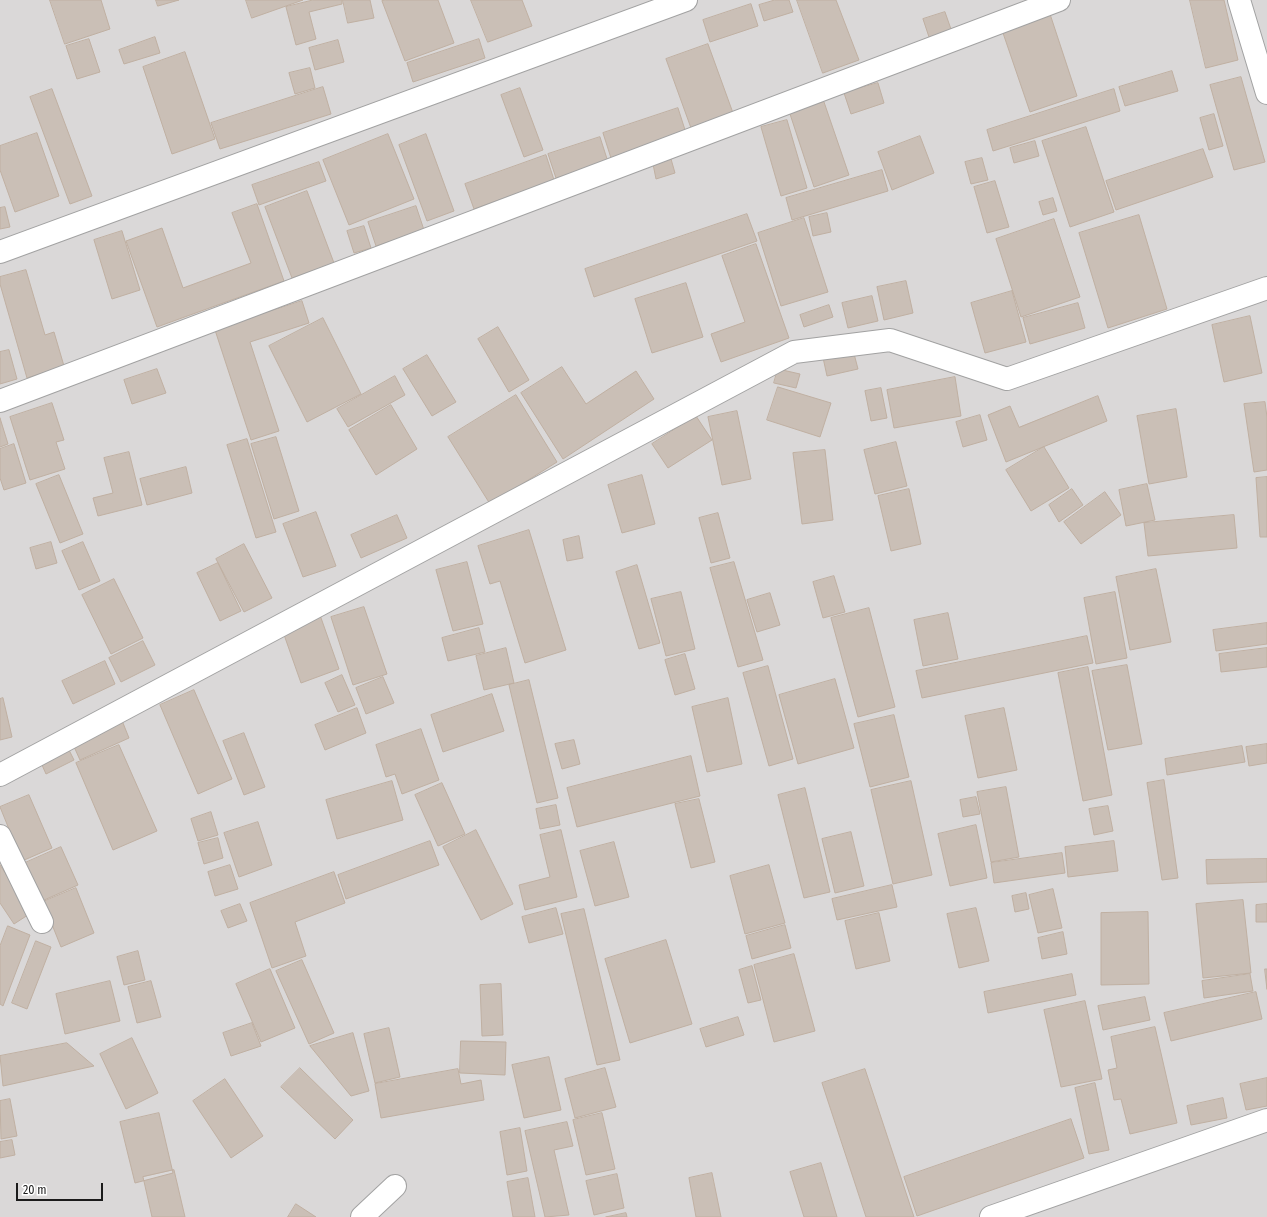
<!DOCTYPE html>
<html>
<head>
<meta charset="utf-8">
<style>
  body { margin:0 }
  #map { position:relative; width:1267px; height:1217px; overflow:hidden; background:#eee9e0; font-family:"Fira Sans Condensed",sans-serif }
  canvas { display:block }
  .scale { position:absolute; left:16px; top:1183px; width:87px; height:18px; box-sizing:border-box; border:2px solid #1b1b1b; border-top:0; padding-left:5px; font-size:12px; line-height:14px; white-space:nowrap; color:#1b1b1b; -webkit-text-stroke:3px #fff; paint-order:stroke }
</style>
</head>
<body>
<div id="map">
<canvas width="1267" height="1217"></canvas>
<div class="scale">20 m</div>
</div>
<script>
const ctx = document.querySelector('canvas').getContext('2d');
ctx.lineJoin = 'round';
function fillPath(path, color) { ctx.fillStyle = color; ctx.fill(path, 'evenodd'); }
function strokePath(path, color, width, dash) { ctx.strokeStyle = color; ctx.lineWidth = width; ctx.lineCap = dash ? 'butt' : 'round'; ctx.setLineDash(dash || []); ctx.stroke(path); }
const residential = new Path2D(`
  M0 0H1267V1217H0Z`);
const building = new Path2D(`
  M50 0H101L110 29 65 44Z
  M156 0H179L158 6Z
  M246 0H303L252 18Z
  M313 0H342V4L309 12 316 39 296 45 286 7Z
  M343 0H370L374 18 348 23Z
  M386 0H438L454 43 405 61 382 1Z
  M471 0H522L532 26 488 42Z
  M775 0H789L793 12 764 21 759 5Z
  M797 0H836L859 60 823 73Z
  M1190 0H1224L1238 60 1206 68Z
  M751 4 758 26 710 42 703 20Z
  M945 12 952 32 930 40 923 19Z
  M1050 14 1077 96 1030 112 1002 30Z
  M155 37 160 53 124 64 119 50Z
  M89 39 100 72 77 79 66 46Z
  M479 39 485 58 413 82 407 63Z
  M338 40 344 62 315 70 309 48Z
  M708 44 733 113 691 128 666 59Z
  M185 52 215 139 172 154 143 67Z
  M310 68 315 88 295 94 289 73Z
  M1172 71 1178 91 1125 106 1119 87Z
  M1241 77 1265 162 1234 170 1210 85Z
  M878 83 884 103 851 114 844 93Z
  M323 87 331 114 220 149 211 123Z
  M520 88 543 150 524 157 501 95Z
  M52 89 92 196 70 204 30 97Z
  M1114 89 1120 111 993 151 987 130Z
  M824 102 849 175 814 187 790 114Z
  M678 108 686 133 611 158 603 133Z
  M1214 114 1223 146 1209 150 1200 118Z
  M787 120 807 188 781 196 761 127Z
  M1086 127 1114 212 1070 227 1042 141Z
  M37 133 59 196 15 212 0 170V146Z
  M388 134 414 199 349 225 323 160Z
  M426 134 454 211 427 221 399 145Z
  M920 136 934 173 892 190 878 152Z
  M600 137 608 162 556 178 548 154Z
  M1035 141 1039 156 1014 163 1010 148Z
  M1203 149 1213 177 1116 210 1106 181Z
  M546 155 554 180 474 209 465 184Z
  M982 158 988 180 971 184 965 162Z
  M671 159 675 173 656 179 653 164Z
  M319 162 326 181 259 205 252 185Z
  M882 170 888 191 792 220 786 198Z
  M995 181 1009 227 987 233 974 187Z
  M307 191 334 263 292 278 265 207Z
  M1053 198 1057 211 1043 215 1039 202Z
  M257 204 284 281 157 327 126 241 162 228 183 288 251 263 232 213Z
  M416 206 424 230 376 246 368 222Z
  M5 207 10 227 0 229V208Z
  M827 213 831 232 813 236 809 217Z
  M747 214 757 241 594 297 585 269Z
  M1139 215 1167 309 1108 328 1079 233Z
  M804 218 828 292 781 306 758 233Z
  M1054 219 1080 297 1021 317 996 239Z
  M364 226 371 248 354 253 347 231Z
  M122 231 140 290 112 299 94 240Z
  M756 244 789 338 721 362 711 334 745 322 722 256Z
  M26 270 45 335 54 332 64 366 27 378 0 284V277Z
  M906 281 913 313 884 320 877 287Z
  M686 283 703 337 652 353 635 299Z
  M1012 291 1026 342 985 353 971 303Z
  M872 296 878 321 848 328 842 303Z
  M302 301 309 323 250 342 279 431 251 440 215 330Z
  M1078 303 1085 328 1030 344 1023 318Z
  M829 305 833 317 804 327 800 315Z
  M1250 316 1262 373 1224 382 1212 325Z
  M323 318 361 394 307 422 269 346Z
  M498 327 529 380 509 392 478 339Z
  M852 346 858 369 827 376 822 353Z
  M9 350 17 379 0 384V352Z
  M427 355 456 402 432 416 403 369Z
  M562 367 586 404 636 371 654 399 563 459 521 393Z
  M157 369 166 393 132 404 124 380Z
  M778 369 800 374 796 388 774 383Z
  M395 376 405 395 348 427 337 409Z
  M955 377 961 416 894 428 887 390Z
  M778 387 831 403 820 437 767 420Z
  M881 388 887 418 871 421 865 391Z
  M516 395 557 462 490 504 448 437Z
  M1098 396 1107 421 1006 462 988 415 1010 406 1019 427Z
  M1265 402 1267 417V470L1254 472 1244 404Z
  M52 403 64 440 56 442 65 469 30 480 10 417Z
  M391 405 417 449 376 475 349 430Z
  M1176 409 1187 477 1149 484 1137 416Z
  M737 411 751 479 722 485 708 417Z
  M980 415 987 440 963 447 956 422Z
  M696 416 712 440 668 468 652 444Z
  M0 418 8 444 0 447Z
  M276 437 299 511 274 519 251 444Z
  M247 439 276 532 256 538 227 445Z
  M896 442 907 486 875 494 864 450Z
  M14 444 26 483 4 490 0 478V449Z
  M1044 447 1069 488 1031 511 1006 470Z
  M825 450 833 520 802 524 793 453Z
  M129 452 142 505 98 516 93 498 113 493 104 458Z
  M186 467 192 493 147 505 140 479Z
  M59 475 83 534 60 543 36 484Z
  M642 475 655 524 622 533 608 485Z
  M1267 477V537H1260L1256 478Z
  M1147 484 1155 520 1126 526 1119 490Z
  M909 489 921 544 891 551 878 496Z
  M1072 489 1083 505 1059 522 1049 505Z
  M1105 492 1121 515 1081 544 1064 522Z
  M316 512 336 566 303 577 283 524Z
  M718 513 730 558 711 563 699 518Z
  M397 515 407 538 361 558 351 535Z
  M1234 515 1237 548 1148 556 1144 523Z
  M529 530 566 650 525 663 500 581 490 584 478 546Z
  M579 536 583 558 567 561 563 540Z
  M51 542 57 563 36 569 30 548Z
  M83 542 100 581 79 590 62 551Z
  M244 544 272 598 244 612 216 559Z
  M467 562 483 624 453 631 436 570Z
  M734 562 763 660 738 667 710 568Z
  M218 563 241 611 220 621 197 573Z
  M637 565 660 643 639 649 616 572Z
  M1156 569 1171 642 1130 650 1116 577Z
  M834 576 845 612 823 618 813 582Z
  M114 579 143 638 111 654 82 595Z
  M681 592 695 649 666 656 651 599Z
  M1115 592 1127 658 1096 664 1084 598Z
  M770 593 780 625 757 632 747 600Z
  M364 607 387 674 353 685 331 617Z
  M869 608 895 707 858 717 831 618Z
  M948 613 958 659 923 666 914 620Z
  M320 615 339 669 301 683 282 629Z
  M1267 623V644L1216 651 1213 630Z
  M479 628 485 652 448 661 442 638Z
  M1087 636 1093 663 922 698 916 671Z
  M143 641 155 665 121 682 109 658Z
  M506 648 514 683 484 690 476 656Z
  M1267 648V667L1221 672 1219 654Z
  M685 654 695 689 675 695 665 660Z
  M105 661 115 684 73 704 62 681Z
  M1127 665 1142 744 1108 750 1092 671Z
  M768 666 793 759 769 766 743 673Z
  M1088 667 1112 795 1083 801 1058 673Z
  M342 675 355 705 338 712 325 683Z
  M383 677 394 703 366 714 356 688Z
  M835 679 854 748 798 764 779 695Z
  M529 680 558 798 537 803 509 685Z
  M194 690 232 779 198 794 160 705Z
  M492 694 504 731 443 752 431 715Z
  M3 698 12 737 0 740V699Z
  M728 698 742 764 707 772 692 707Z
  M357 708 366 733 325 750 315 725Z
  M1004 708 1017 770 978 778 965 716Z
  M894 715 909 777 870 787 854 724Z
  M121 718 129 738 80 760 71 740Z
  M421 729 439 780 402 794 395 774 386 777 376 745Z
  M244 733 265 787 244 795 223 741Z
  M574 740 580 764 562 769 555 744Z
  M66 744 74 760 46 774 38 756Z
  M1267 744V763L1249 766 1246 747Z
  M119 745 157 831 113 850 76 763Z
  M1242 746 1245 762 1167 775 1165 759Z
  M691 756 700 796 577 827 567 788Z
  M1164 780 1178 878 1162 880 1147 783Z
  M392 781 403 820 337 839 326 800Z
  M911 781 932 875 893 884 871 790Z
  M442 783 465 834 438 846 415 795Z
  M1006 787 1019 857 991 862 977 792Z
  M805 788 830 892 804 898 778 795Z
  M29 795 52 848 22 861 0 807Z
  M976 797 980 814 963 817 960 800Z
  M699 799 715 862 691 868 675 804Z
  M556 805 560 825 540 829 536 809Z
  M1108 806 1113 831 1094 835 1089 809Z
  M211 812 218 835 198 841 191 819Z
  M258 822 272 865 239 877 224 833Z
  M976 825 987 878 950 886 938 834Z
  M476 830 513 904 481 920 443 847Z
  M561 830 577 897 525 910 519 885 550 877 540 835Z
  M851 832 864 886 835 893 822 839Z
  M218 838 223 858 204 864 198 843Z
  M430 841 439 865 346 899 338 875Z
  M1114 841 1118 871 1068 877 1065 847Z
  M614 842 629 897 595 906 580 851Z
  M61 847 78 885 42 901 25 863Z
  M1062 853 1065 873 994 883 991 863Z
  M1267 859V882L1207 884 1206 860Z
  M0 865 31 913 14 924 0 903Z
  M230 865 238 889 215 896 208 872Z
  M769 865 785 923 745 934 730 876Z
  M334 872 345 903 295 922 306 956 272 968 250 903Z
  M892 885 897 907 837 920 832 899Z
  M76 888 94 933 61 947 43 902Z
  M1053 889 1062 928 1038 933 1029 895Z
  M1026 893 1029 909 1015 912 1012 896Z
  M1243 900 1251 973 1203 978 1196 904Z
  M240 904 247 921 228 928 221 911Z
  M1267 904V922H1256V905Z
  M556 908 563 934 529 943 522 917Z
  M976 908 989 961 959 968 947 914Z
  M584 909 620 1060 597 1065 561 914Z
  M1148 912 1149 984 1101 985V913Z
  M879 913 890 961 856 969 845 921Z
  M785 925 791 948 752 959 746 936Z
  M8 926 30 935 3 1006 0 1004V946Z
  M1063 932 1067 954 1042 959 1038 938Z
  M666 940 692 1024 630 1043 605 959Z
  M36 941 51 947 27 1009 12 1003Z
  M138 951 145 980 124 985 117 957Z
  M794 954 815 1031 774 1042 754 965Z
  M302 960 334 1033 309 1044 276 971Z
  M752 966 761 1000 748 1003 739 970Z
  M270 969 295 1028 261 1042 236 984Z
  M1265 969H1267V989Z
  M1072 974 1076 995 988 1013 984 992Z
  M1250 974 1253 991 1204 998 1202 981Z
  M110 981 120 1021 65 1034 56 994Z
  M151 981 161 1017 137 1023 128 987Z
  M501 984 503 1035 482 1036 480 985Z
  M1256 992 1262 1019 1171 1041 1164 1013Z
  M1145 997 1150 1020 1103 1030 1098 1006Z
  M1085 1001 1102 1079 1061 1087 1044 1010Z
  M738 1017 744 1035 706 1047 700 1029Z
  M252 1023 261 1046 231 1056 223 1033Z
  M1155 1027 1177 1123 1130 1134 1121 1099 1114 1100 1108 1070 1117 1068 1111 1037Z
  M389 1028 400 1077 375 1083 364 1034Z
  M353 1033 369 1091 351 1096 310 1046Z
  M132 1038 158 1093 126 1109 100 1054Z
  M461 1041 506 1042 505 1075 460 1073Z
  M67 1043 94 1066 3 1086 0 1056Z
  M549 1057 561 1110 524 1118 512 1065Z
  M300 1068 353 1120 335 1139 281 1087Z
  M605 1068 616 1107 575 1118 565 1079Z
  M458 1069 461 1084 481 1080 484 1100 381 1118 375 1084Z
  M865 1069 914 1217H866L822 1083Z
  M1267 1078V1106L1246 1110 1240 1084Z
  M225 1079 263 1136 231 1158 193 1101Z
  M1095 1083 1109 1150 1089 1154 1075 1088Z
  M1223 1098 1227 1118 1191 1125 1187 1106Z
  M10 1099 17 1136 1 1139 0 1101Z
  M159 1113 173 1173 135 1183 120 1122Z
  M602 1113 615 1169 586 1175 573 1120Z
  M1071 1119 1084 1158 917 1216 904 1177Z
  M567 1122 573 1146 554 1150 569 1215 545 1217 525 1131Z
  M520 1128 527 1171 507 1175 500 1132Z
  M12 1140 15 1155 0 1158V1142Z
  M821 1163 837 1217H804L790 1172Z
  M174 1170 185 1217H152L143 1177Z
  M712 1173 721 1217H696L689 1178Z
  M617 1174 624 1208 594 1215 586 1181Z
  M528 1178 535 1217H513L507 1182Z
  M296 1204 316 1217H288Z
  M626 1213 627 1217H606Z`);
const minor = new Path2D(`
  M1239 0 1267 93
  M0 252 686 0
  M0 401 1059 0
  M0 775 794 352 890 340 1007 379 1267 288
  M0 836 42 922
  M362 1217 395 1186
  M991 1217 1267 1120`);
fillPath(residential, '#dad8d8');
fillPath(building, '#cabfb6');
strokePath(building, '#c0b0a2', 1);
strokePath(minor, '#a2a2a2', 24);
strokePath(minor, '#fff', 22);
</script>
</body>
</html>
